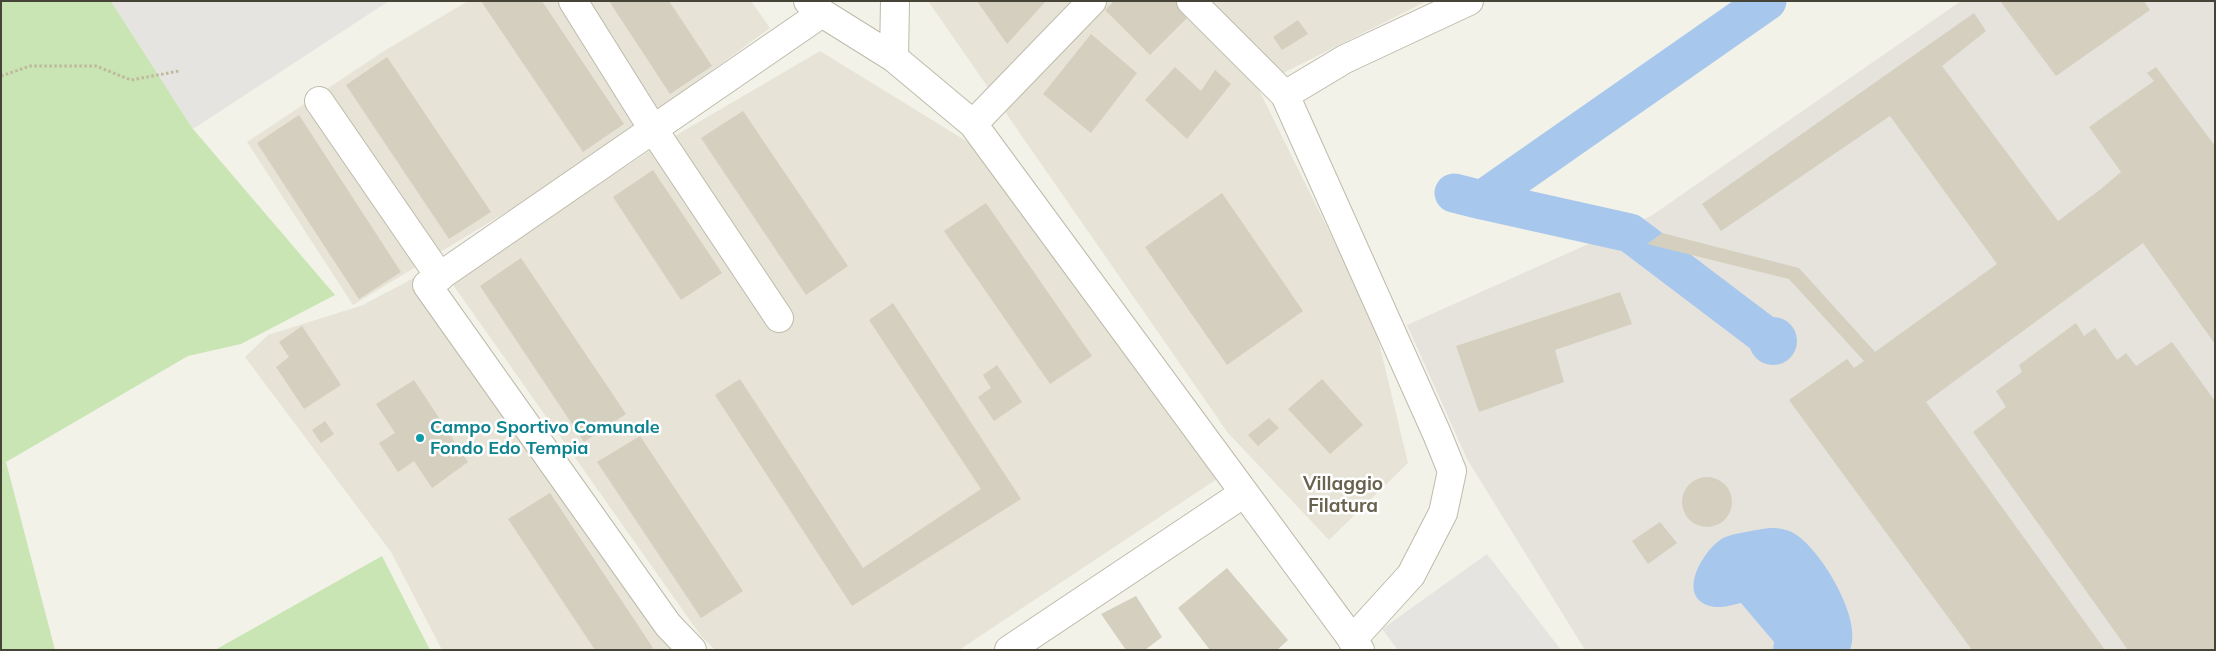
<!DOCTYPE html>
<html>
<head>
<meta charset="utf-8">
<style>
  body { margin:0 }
  #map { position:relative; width:2216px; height:651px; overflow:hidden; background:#f3f2e8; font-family:Mulish,sans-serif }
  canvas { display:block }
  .frame { position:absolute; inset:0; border:2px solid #464337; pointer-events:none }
</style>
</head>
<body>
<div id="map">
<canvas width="2216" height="651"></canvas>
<div class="frame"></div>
</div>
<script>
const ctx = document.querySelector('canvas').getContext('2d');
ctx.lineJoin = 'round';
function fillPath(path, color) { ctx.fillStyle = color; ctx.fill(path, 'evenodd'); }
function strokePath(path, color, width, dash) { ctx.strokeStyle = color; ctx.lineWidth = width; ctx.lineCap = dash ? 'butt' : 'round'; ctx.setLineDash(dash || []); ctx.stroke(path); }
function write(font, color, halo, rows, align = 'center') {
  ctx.font = font + ' Mulish,sans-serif'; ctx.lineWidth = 5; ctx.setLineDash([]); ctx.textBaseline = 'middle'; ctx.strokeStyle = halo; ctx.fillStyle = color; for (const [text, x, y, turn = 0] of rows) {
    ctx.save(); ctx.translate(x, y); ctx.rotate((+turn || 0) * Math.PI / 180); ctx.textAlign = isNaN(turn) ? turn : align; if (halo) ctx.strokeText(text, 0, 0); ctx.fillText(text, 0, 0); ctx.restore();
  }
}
const residential = new Path2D(`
  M468 1H751L770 28 574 171 353 305 247 142 384 51Z
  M928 1H1427L1257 86 1374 322 1408 463 1329 540 1228 433Z
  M820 51 976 147 1226 473 959 650H715L701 636 451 282 651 150Z
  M425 272 694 650H442L391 552 245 357 268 335 363 305Z`);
const industrial = new Path2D(`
  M1961 1H2215V650H1585L1467 459 1407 325 1651 216Z`);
const green = new Path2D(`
  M1 1H111L193 129 335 295 241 344 188 356 6 462 55 650H1Z
  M382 556 430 650H215Z`);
const parking = new Path2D(`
  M111 1H389L193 129Z
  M1487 554 1561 650H1398L1382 629Z`);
const water = new Path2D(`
  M1749 341a24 24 0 1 1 48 0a24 24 0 1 1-48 0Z
  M1769 528C1780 528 1789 529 1798 536 1823 554 1863 620 1850 650H1773L1774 642 1741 603C1732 605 1719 609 1710 606 1675 596 1704 549 1723 538 1734 533 1757 530 1769 528Z`);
const canal = new Path2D(`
  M1454 193 1482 200 1767 1
  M1482 200 1630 233 1770 339`);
const building = new Path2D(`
  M481 1H542L624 124 583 152Z
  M609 1H669L712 66 670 94Z
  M977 1H1046L1007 44Z
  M1114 1H1179L1192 13 1150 55 1105 10Z
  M2000 1H2144L2150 10 2056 76Z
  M1974 13 1986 31 1942 66 2058 221 2101 189 2121 172 2089 127 2154 81 2147 73 2156 67 2215 146V344L2143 243 1926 402 2105 650H1972L1789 400 1847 359 1854 368 1864 361 1789 279 1647 244 1662 233 1799 268 1875 352 1997 264 1890 116 1721 231 1702 204Z
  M1298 20 1308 34 1282 50 1273 37Z
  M1091 34 1137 73 1091 133 1043 94Z
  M387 57 491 212 449 239 346 85Z
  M1175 67 1201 91 1215 70 1231 84 1187 139 1145 100Z
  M743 111 848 266 806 295 701 138Z
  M299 115 401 272 359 299 257 143Z
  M653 170 722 273 681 300 613 197Z
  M1222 193 1303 311 1227 365 1145 247Z
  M986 203 1092 356 1050 384 944 231Z
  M521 258 626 414 584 442 480 286Z
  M1620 292 1632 324 1555 350 1564 382 1479 412 1456 346Z
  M893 303 1021 499 852 606 715 395 740 379 863 568 981 489 869 320Z
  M2076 323 2084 336 2095 328 2117 360 2126 353 2136 366 2172 342 2215 401V650H2128L1973 432 2006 407 1996 391 2022 372 2019 365Z
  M302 326 341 385 304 409 276 367 289 357 279 342Z
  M997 365 1022 402 994 421 978 397 991 388 983 375Z
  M1322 379 1363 425 1330 454 1288 409Z
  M414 380 468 462 432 488 414 461 398 472 379 443 395 433 376 404Z
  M1269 418 1279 428 1258 446 1248 435Z
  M325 421 334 434 321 443 312 430Z
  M640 436 743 591 701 618 597 462Z
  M1682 502a25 25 0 1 1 50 0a25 25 0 1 1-50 0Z
  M550 493 653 648 650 650H595L508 519Z
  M1660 522 1677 543 1648 564 1632 541Z
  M1227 568 1288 640 1277 650H1210L1178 608Z
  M1136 596 1162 637 1145 650H1126L1101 614Z`);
const path = new Path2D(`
  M1 76 30 66H96L131 80 179 71`);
const minor = new Path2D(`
  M573 1 653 129 779 318
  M808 1 822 13 894 58 973 124 1360 650
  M1191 1 1285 95 1437 434 1452 471 1443 513 1411 575 1352 640
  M894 58 895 1
  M1285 95 1345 59 1469 1
  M319 101 440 277
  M973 124 1092 1
  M692 650 668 625 427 285 822 13
  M1009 650 1244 493`);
const markers = [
  [420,438,5,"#0f9aa8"]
];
const cultureNames = [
  ["Campo Sportivo Comunale",430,428],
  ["Fondo Edo Tempia",430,449]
];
const neighbourhoodNames = [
  ["Villaggio",1343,484],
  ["Filatura",1343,506]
];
fillPath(residential, '#e7e4d7');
fillPath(industrial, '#e6e3dd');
fillPath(green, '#c8e5b3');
fillPath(parking, '#e5e4e0');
fillPath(water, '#a8c7ed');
strokePath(canal, '#a8c7ed', 39);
fillPath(building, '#d4cfbe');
strokePath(minor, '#bebbab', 30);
strokePath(path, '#bfb89d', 3, [2.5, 2.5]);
strokePath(minor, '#fff', 28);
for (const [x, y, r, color] of markers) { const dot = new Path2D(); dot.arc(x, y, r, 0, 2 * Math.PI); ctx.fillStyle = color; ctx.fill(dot); strokePath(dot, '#fff', 2); }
write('bold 18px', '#0d838f', '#fff', cultureNames, 'left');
write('bold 19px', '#69624f', '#fff', neighbourhoodNames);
</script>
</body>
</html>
